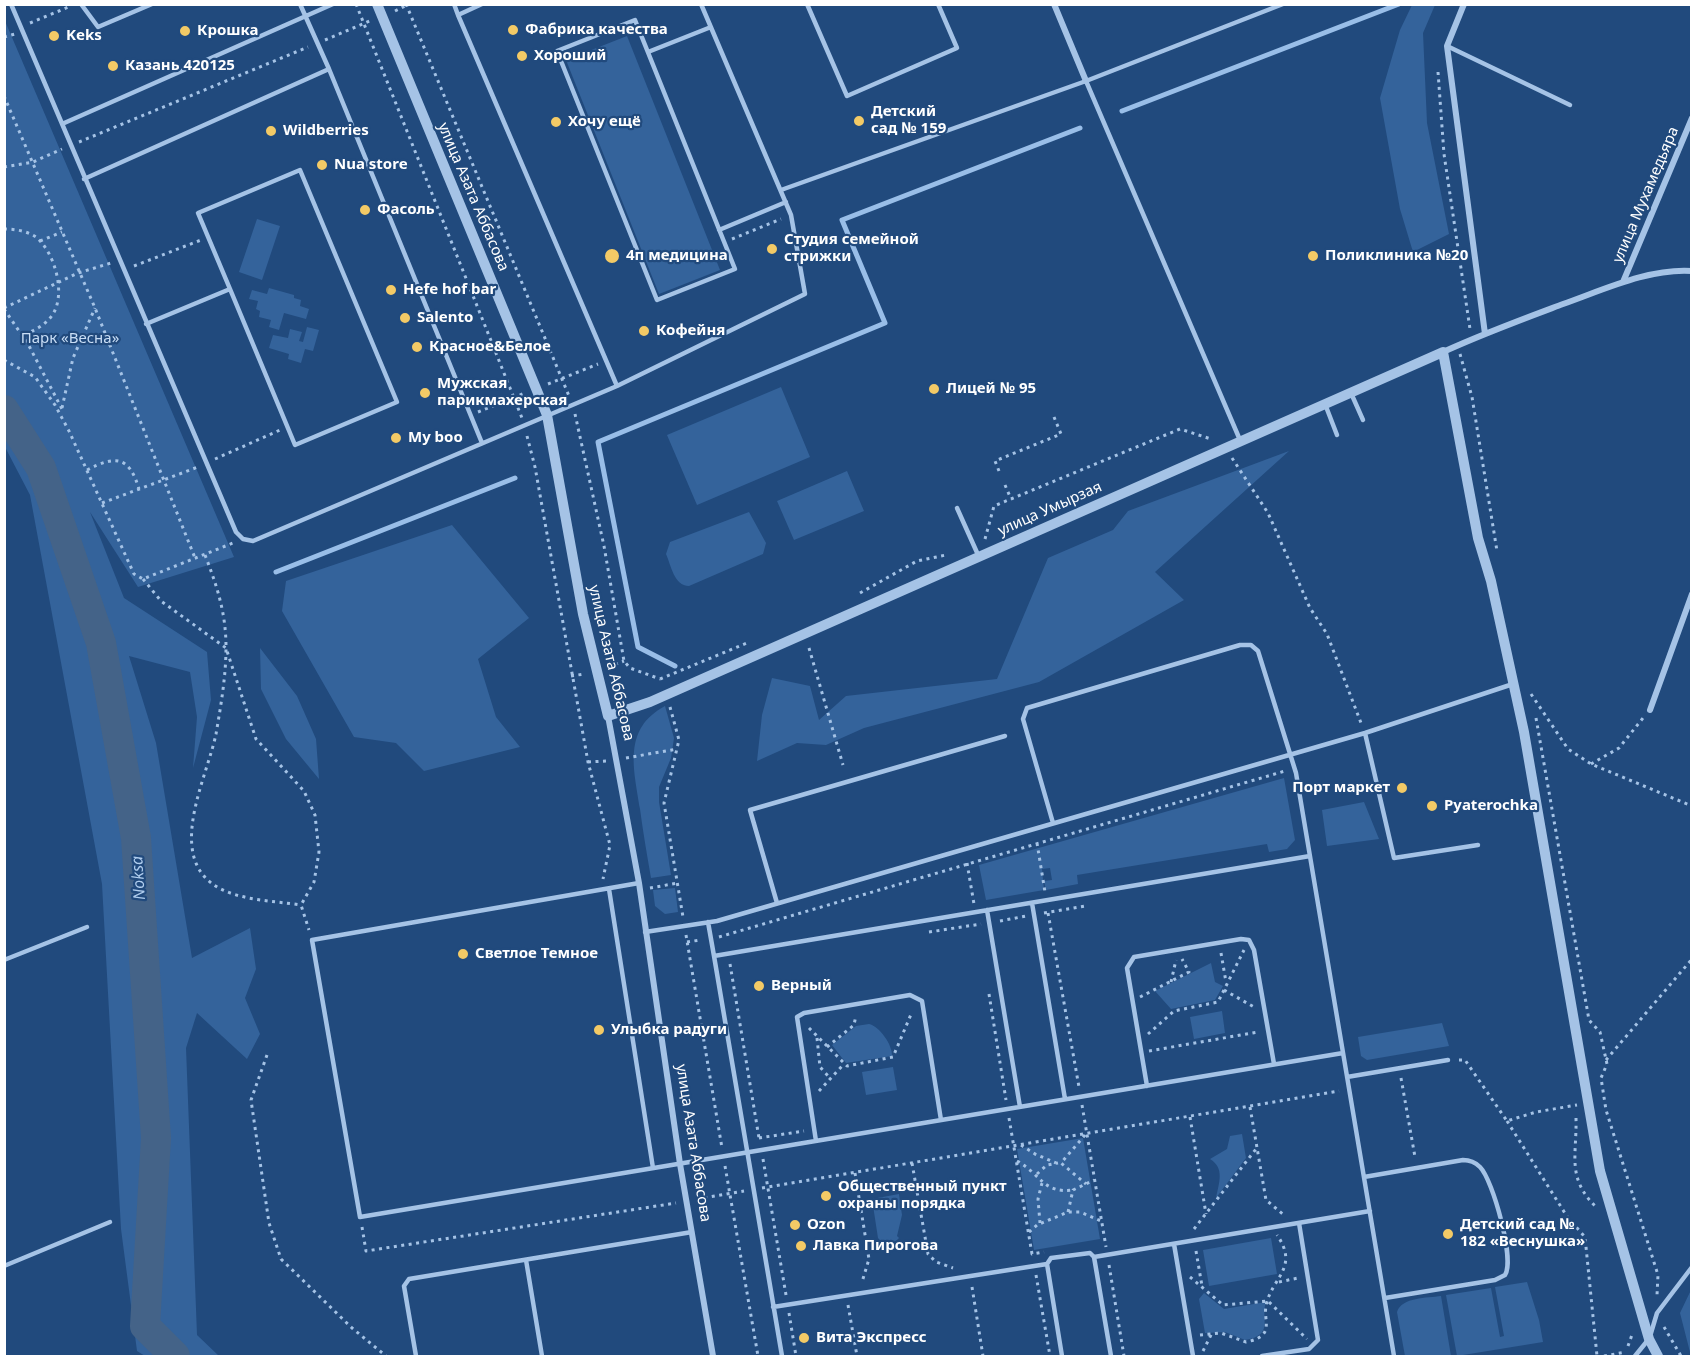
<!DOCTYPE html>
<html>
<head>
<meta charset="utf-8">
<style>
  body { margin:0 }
  #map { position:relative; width:1696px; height:1361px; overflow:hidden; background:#214a7d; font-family:"Noto Sans",sans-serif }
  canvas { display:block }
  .frame { position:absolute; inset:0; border:6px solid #fff; pointer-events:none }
</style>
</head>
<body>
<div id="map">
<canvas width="1696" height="1361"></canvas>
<div class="frame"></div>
</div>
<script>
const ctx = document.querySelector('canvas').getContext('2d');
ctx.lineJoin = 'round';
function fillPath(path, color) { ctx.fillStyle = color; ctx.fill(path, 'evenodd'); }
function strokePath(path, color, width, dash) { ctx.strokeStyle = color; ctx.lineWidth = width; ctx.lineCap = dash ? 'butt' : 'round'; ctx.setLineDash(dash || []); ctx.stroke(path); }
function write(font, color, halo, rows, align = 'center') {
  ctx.font = font + ' "Noto Sans",sans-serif'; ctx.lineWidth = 4.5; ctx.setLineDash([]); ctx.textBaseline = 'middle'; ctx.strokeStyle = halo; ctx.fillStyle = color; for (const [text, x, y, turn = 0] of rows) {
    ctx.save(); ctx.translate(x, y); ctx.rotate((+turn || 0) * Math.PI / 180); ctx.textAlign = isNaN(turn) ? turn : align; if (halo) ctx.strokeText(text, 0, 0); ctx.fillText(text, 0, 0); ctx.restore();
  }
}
const green = new Path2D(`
  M1412 5H1435L1423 33 1427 123 1449 234 1413 252 1400 209 1380 98 1400 30Z
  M5 21 234 557 138 587 90 512 124 598 207 652 211 700 193 768 197 717 190 672 129 656 156 743 192 958 250 928 256 969 245 998 260 1034 247 1059 197 1013 186 1048 197 1335 219 1356H145L137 1351 121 1229 102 884 30 495 5 447Z
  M627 36 720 270 659 294 566 60Z
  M257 219 280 226 262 280 239 272Z
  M269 288 294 295V298L301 300 300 306 309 309 306 319 284 313 279 330 269 327 271 320 259 317 260 311 256 309 258 301 249 299 252 290 267 294Z
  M307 327 319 330 313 351 305 349 301 363 288 359 289 354 269 348 273 335 288 338 290 329 302 332 299 341 303 342Z
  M781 387 810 457 697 505 667 435Z
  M1289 451 1155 572 1184 600 1039 682 864 728 826 745 797 743 757 761 762 715 772 678 810 686 819 720 846 696 997 679 1048 558 1113 530 1128 511Z
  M847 471 864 511 794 540 777 501Z
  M749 512 766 543 763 554 689 586C674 586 671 565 666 554L670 542Z
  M452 525 529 618 478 659 496 717 520 747 424 771 396 743 354 737 282 611 286 581Z
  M260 648 297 696 316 739 319 779 286 739 261 689Z
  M665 706 674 738 671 758 659 787V802L671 875 651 878C647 855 643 832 640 809 634 769 622 729 665 706Z
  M1284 778 1295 840 1287 849 1269 852 1267 844 1077 875 1078 884 1046 890 1044 881 1052 880 1050 868 1042 869 1044 890 986 900 979 865Z
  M1364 802 1379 839 1327 846 1322 810Z
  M675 888 678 912 665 914 655 906 653 890Z
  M1211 963 1215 982 1223 986 1215 1000 1171 1009 1155 991Z
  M1222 1011 1225 1033 1194 1039 1190 1017Z
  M1442 1023 1449 1046 1367 1060 1361 1056 1358 1037Z
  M869 1024C879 1026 893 1045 892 1056L846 1063 832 1045 856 1026Z
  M893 1067 897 1090 866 1095 862 1072Z
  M1242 1134 1246 1158 1216 1198C1219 1183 1225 1168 1210 1159L1227 1149 1230 1136Z
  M1083 1138 1100 1239 1034 1250 1017 1149Z
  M899 1194 902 1215 897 1236 899 1238 888 1249 878 1238 872 1199Z
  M1271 1238 1277 1274 1209 1286 1203 1250Z
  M1527 1282 1539 1320 1543 1342 1457 1356 1446 1295 1491 1288 1500 1337 1504 1336 1495 1287Z
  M1691 1290 1692 1356H1691L1680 1313Z
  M1204 1293 1224 1309 1266 1302C1260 1319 1275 1335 1245 1340L1225 1332 1205 1333 1199 1299Z
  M1441 1296 1451 1356H1405L1397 1312C1402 1297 1427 1298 1441 1296Z`);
const stream = new Path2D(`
  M1122 111 1399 4
  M276 572 515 478
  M675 666 638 647 598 442 885 323 842 220 1080 128`);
const river = new Path2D(`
  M4 410 41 468 101 643 136 838 156 1138 145 1326 175 1356`);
const path = new Path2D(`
  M356 4 522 418
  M406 4 569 396
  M395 11 409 4
  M30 23 71 6
  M4 37 15 34
  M325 40 372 20
  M1438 72 1444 154 1470 329
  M4 96 95 308 195 558
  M79 142 308 47
  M4 167 33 162 62 149
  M4 229C15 229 27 231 36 237 55 253 66 293 53 314 46 325 34 331 22 335
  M732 239 781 219
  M40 241 62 232
  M134 266 201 240
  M4 308 78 273 111 263
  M4 309 28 344 62 409 61 412
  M1460 354 1472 397 1497 551
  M4 360 35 377 55 405 69 431 134 574 143 579 233 543
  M548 384 598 364
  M62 408 73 358 95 308
  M478 412 525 393
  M575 414 604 546 624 661 630 668 660 679
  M527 436 535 467 588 762 610 845 603 879
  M1232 458 1268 513 1310 608 1327 634 1361 723
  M215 459 280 430
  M87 470C116 455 129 456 139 489
  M999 471 995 461 1061 434 1054 417
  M1005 485 1011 499
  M102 503 198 467
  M985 539 994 506 1180 429 1211 439
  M205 555C217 586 226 613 226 647 226 676 221 705 216 734 208 773 174 839 203 875 224 901 270 900 301 905
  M143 579 161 601 226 648 256 739 304 791 315 815 319 852 314 882 301 905 309 930
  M860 593 917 561 946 555
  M809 648 843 765
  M608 667 624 661
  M571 676 584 674
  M660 679 747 643
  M1531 694 1568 749 1591 764 1692 806
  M670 707 679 740 664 803 683 917
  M1536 718 1589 1020 1600 1032 1607 1064 1601 1078 1606 1110 1658 1275 1657 1295
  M626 758 677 749
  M588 762 607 761
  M1591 764 1619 748 1643 718
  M1037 843 1045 892
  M967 863 974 904
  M650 888 678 883
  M1044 913 1085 906
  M1048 913 1079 1087
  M1000 921 1026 916
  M929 932 981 924
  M686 935 722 1148
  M719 937 1285 771
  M687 942 700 940
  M1221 953 1226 982
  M730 964 759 1138
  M1171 982 1176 960
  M1224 990 1254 1007
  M989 994 1006 1100
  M1140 997 1189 972 1182 959
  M809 1028 847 1066 893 1057 912 1012
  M1148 1034 1174 1011 1218 1002 1244 950
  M817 1038 820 1067 830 1078
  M827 1047 854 1025 856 1015
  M1149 1051 1258 1032
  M267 1055 251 1100 269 1223 281 1259 352 1328 386 1356
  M1459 1060H1465L1507 1121 1536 1112 1577 1105
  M1606 1060 1692 959
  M1401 1078 1415 1157
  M819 1091 843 1065
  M1082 1105 1106 1247
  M1250 1107 1266 1200 1284 1215
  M1190 1117 1206 1214
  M1009 1118 1032 1254 1044 1252
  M1576 1118C1577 1156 1566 1178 1597 1208
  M1507 1121 1568 1218 1585 1237 1597 1356
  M1085 1135 1061 1163 1086 1184
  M759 1138 804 1131
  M1021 1145 1035 1154 1056 1163
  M763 1159 786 1295
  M1017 1161C1041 1174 1043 1194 1073 1190
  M912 1163 928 1254 936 1262 953 1268
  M725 1166 758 1356
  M855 1173 869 1259 862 1282
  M1037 1174 1047 1165 1058 1163
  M762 1188 1339 1091
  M697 1199 744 1191
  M1068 1212 1073 1190 1094 1180
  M1040 1223 1038 1199 1042 1183
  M362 1227 366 1251 676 1203
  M1194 1229 1256 1149
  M1029 1232 1037 1225 1068 1212H1080L1101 1221
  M1196 1251 1202 1286
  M1109 1265 1124 1356
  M1036 1275 1050 1356
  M1190 1277 1223 1305 1268 1301 1307 1339
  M1279 1282 1298 1278
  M972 1287 983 1356
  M848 1305 857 1356
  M789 1313 796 1356
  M1664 1327 1681 1356
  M1200 1335 1221 1333 1246 1342C1276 1336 1263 1321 1266 1306 1271 1278 1300 1268 1277 1235
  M1628 1346 1633 1332
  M1203 1351 1212 1333
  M1604 1356 1626 1352`);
const service = new Path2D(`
  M11 4 236 532 243 539 253 541 617 386 805 294 791 215 701 4
  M81 4 98 27 152 4
  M300 4 329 69
  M454 4 458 15
  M482 4 458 15 617 386
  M807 4 847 96 957 48 938 4
  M635 20 735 269 657 300 557 51Z
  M1447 46 1570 105
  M648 52 711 27
  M1086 81 1240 440
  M62 124 333 4
  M84 179 329 69 482 443
  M781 190 1086 81 1283 4
  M719 230 786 202
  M146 324 230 289 198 213 300 170 397 402 295 445 230 289
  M1351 393 1363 420
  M1325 404 1337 435
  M957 508 979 557
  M1365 733 1394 858 1478 845
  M1053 823 1023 719 1027 708 1240 645H1251L1258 651 1296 773 1394 1356
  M639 883 312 940 360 1217 1343 1053
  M609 889 653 1168
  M777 903 750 810 1005 736
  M1032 903 1065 1099
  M987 910 1020 1107
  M708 922 714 956 1310 856
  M645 932 717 921 1365 733 1513 684
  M714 956 782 1356
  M4 960 87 927
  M1347 1077 1448 1060
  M1147 1086 1127 968 1134 957 1241 939 1249 940 1254 950 1274 1064
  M816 1141 797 1017 804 1013 910 995 922 1001 941 1120
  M1364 1177 1463 1160C1470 1160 1475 1162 1480 1167 1493 1180 1515 1260 1505 1275L1495 1280 1385 1298
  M1174 1244 1193 1356
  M1094 1257 1370 1211
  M526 1260 542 1356
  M1047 1264 1062 1356
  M4 1266 110 1222
  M773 1307 1047 1264 1051 1258 1090 1253 1094 1257 1111 1356
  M1651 1333 1657 1313 1692 1267
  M416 1356 404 1286 409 1279 692 1232
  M1262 1356 1309 1349 1318 1340 1299 1223
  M1635 1356 1648 1340`);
const minor = new Path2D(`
  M1054 4 1086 81
  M1464 4 1447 46 1485 334
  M1623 282 1692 118
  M1443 352C1482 334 1523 319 1563 304 1603 290 1649 268 1692 271
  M1650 710 1692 594
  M608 716 639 883 680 1164 713 1356`);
const tertiary = new Path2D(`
  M377 4 547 415 583 614 608 716 650 702 1443 352 1478 538 1491 581 1524 732 1600 1171 1649 1339 1658 1356`);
const markers = [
  [513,30,6,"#f3ca66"],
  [185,31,6,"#f3ca66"],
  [54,36,6,"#f3ca66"],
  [522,56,6,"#f3ca66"],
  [113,66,6,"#f3ca66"],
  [859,121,6,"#f3ca66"],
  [556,122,6,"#f3ca66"],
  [271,131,6,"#f3ca66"],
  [322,165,6,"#f3ca66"],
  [365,210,6,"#f3ca66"],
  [772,249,6,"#f3ca66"],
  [612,256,8,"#f3ca66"],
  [1313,256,6,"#f3ca66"],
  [391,290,6,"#f3ca66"],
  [405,318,6,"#f3ca66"],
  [644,331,6,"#f3ca66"],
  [417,347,6,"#f3ca66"],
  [934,389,6,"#f3ca66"],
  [425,393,6,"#f3ca66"],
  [396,438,6,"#f3ca66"],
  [1402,788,6,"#f3ca66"],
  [1432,806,6,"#f3ca66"],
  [463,954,6,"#f3ca66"],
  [759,986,6,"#f3ca66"],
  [599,1030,6,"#f3ca66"],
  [826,1196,6,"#f3ca66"],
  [795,1225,6,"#f3ca66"],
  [1448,1234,6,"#f3ca66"],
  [801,1246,6,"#f3ca66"],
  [804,1338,6,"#f3ca66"]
];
const poiNames = [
  ["Фабрика качества",525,30],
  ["Крошка",197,31],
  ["Keks",66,36],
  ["Хороший",534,56],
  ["Казань 420125",125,66],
  ["Детский",871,112],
  ["сад № 159",871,129],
  ["Хочу ещё",568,122],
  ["Wildberries",283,131],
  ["Nua store",334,165],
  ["Фасоль",377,210],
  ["Студия семейной",784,240],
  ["стрижки",784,257],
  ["4п медицина",626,256],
  ["Поликлиника №20",1325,256],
  ["Hefe hof bar",403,290],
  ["Salento",417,318],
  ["Кофейня",656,331],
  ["Красное&Белое",429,347],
  ["Мужская",437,384],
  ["парикмахерская",437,401],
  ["Лицей № 95",946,389],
  ["My boo",408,438],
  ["Порт маркет",1390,788,"right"],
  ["Pyaterochka",1444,806],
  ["Светлое Темное",475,954],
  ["Верный",771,986],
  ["Улыбка радуги",611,1030],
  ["Общественный пункт",838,1187],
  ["охраны порядка",838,1204],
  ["Ozon",807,1225],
  ["Детский сад №",1460,1225],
  ["182 «Веснушка»",1460,1242],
  ["Лавка Пирогова",813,1246],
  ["Вита Экспресс",816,1338]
];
const streetNames = [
  ["улица Мухамедьяра",1646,195,-67],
  ["улица Азата Аббасова",473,197,67],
  ["улица Умырзая",1050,509,-24],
  ["улица Азата Аббасова",611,663,77],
  ["улица Азата Аббасова",693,1143,81]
];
const parkNames = [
  ["Парк «Весна»",70,339]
];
const waterNames = [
  ["Noksa",139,878,-94]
];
fillPath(green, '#34639b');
strokePath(stream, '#99bee8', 5);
strokePath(river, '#446388', 30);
strokePath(path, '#a5c3e6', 3, [3, 4.5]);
strokePath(service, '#a5c3e6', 4.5);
strokePath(minor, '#a5c3e6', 6);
strokePath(tertiary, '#a5c3e6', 10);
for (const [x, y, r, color] of markers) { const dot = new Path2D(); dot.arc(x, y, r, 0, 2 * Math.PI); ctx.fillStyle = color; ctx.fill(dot); strokePath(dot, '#214a7d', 2); }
write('bold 15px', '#fff', '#214a7d', poiNames, 'left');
write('15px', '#fff', '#214a7d', streetNames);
write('15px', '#c8ddf5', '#214a7d', parkNames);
write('italic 16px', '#b0cdee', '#214a7d', waterNames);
</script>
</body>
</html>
